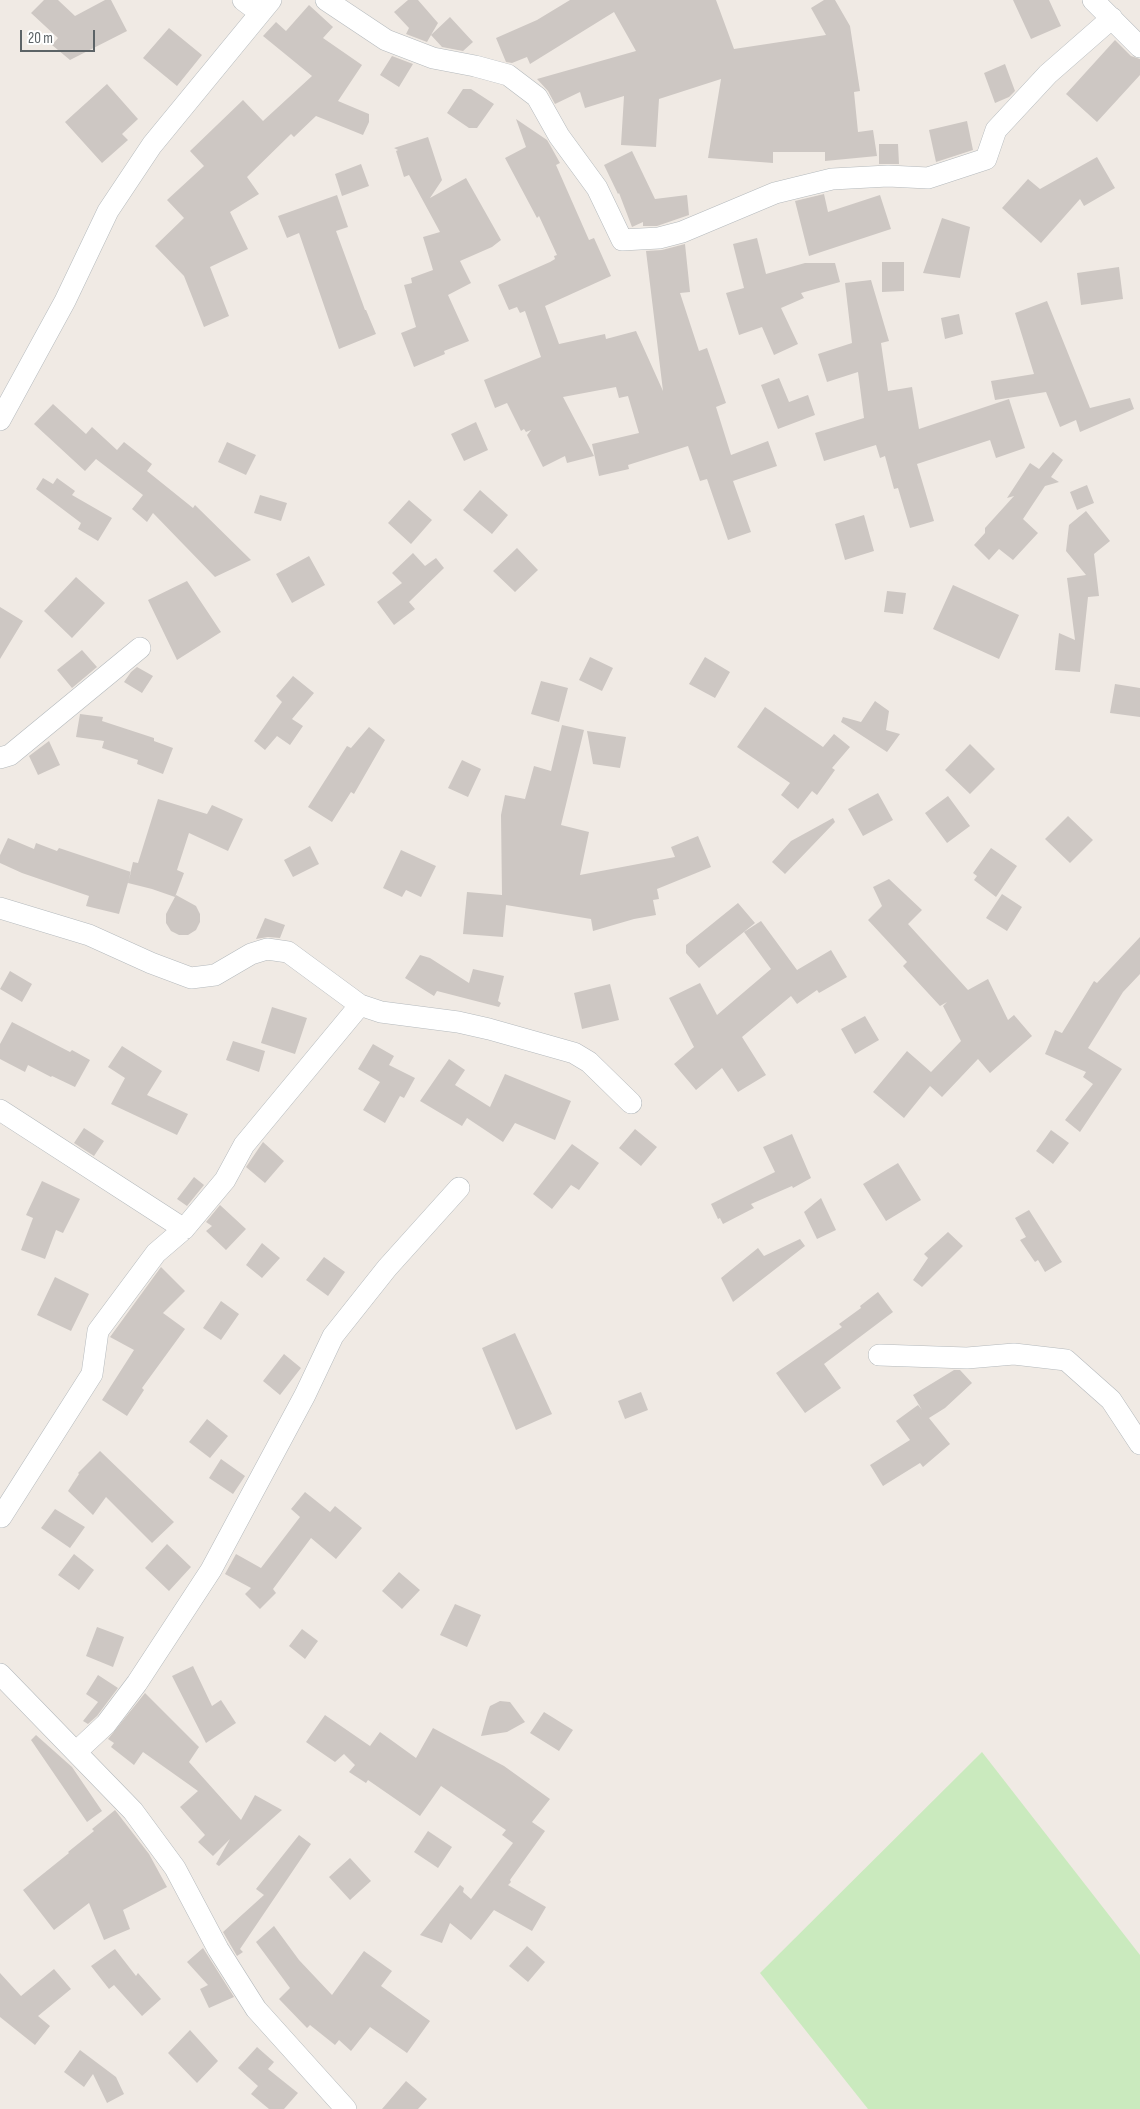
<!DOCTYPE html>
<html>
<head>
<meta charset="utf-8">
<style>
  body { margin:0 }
  #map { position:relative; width:1140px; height:2109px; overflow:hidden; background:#f0eae4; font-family:"Sofia Sans Condensed",sans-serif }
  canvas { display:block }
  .scale { position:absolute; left:20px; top:30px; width:75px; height:22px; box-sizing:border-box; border:2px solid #5c6366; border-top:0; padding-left:6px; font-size:15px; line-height:18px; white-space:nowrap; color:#5c6366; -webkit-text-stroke:4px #fff; paint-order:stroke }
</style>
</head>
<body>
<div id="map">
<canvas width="1140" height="2109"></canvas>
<div class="scale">20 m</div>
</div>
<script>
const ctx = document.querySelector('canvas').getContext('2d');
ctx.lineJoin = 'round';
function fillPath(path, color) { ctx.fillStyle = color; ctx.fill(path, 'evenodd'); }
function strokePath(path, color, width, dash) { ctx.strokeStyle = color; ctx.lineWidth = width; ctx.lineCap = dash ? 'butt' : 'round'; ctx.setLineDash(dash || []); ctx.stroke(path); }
const green = new Path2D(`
  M982 1752 1140 1955V2109H868L760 1973Z`);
const building = new Path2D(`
  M44 0H58L75 16 105 0H111L127 31 70 60 52 45 58 38 31 13Z
  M408 0H418L438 23 431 35 450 17 473 42 463 51 442 47 431 35 427 42 406 34 409 28 394 12Z
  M570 0H716L734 49 826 35 811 8 824 0H835L850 26 860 91 854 92 858 132 873 130 877 156 825 161V152H773V163L708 158 721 79 659 99 656 147 621 145 624 96 585 108 580 92 555 104 548 91 537 79 636 51 614 12 530 64 527 57 512 63 506 62 496 38 537 20Z
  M1013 0H1049L1061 26 1031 39Z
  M309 5 333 27 323 38 362 65 338 101 369 114V122L363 135 316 116 294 137 291 134 247 177 259 194 230 212 248 249 210 267 229 316 204 327 184 276 155 246 184 218 167 200 204 166 190 151 243 100 263 121 312 76 263 36 276 22 286 31Z
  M169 28 202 55 177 86 143 58Z
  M1115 40 1131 56 1140 59V75L1097 122 1066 94Z
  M392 56 413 64 399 87 380 75Z
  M1005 64 1015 91 1009 97 995 103 984 73Z
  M107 84 138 119 122 134 128 140 102 163 65 122Z
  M463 89H471L494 104 477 128H469L447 113Z
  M516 119 547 140 550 145 560 163 556 165 589 240 594 238 611 276 545 306 559 344 605 334 606 339 636 331 663 391 646 251 662 250 685 244 690 292 680 293 699 351 707 348 726 403 716 407 731 455 768 441 777 466 733 481 751 532 728 540 707 479 700 481 688 446 628 465 629 469 599 476 592 444 639 433 628 396 619 398 616 387 563 397 594 456 567 463 565 456 543 467 527 435 531 430 526 432 524 429 521 431 507 403 495 408 484 380 541 357 525 311 520 313 517 307 509 310 498 285 550 262 555 259 554 256 557 255 539 216 537 218 505 158 526 147Z
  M967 121 973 150 936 162 929 130Z
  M428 137 442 180 430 198 466 178 501 240 492 247 460 261 471 283 448 295 469 341 444 351 445 354 414 367 401 333 416 327 404 285 412 283 411 278 433 270 423 237 440 232 409 175 404 177 396 151 398 150 394 148Z
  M879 144H898L899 164H879Z
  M632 151 655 199 687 195 689 215 657 226H643V222L632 227 619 193 618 194 604 165Z
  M1097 157 1115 188 1084 206 1080 199 1041 243 1002 208 1028 179 1040 189Z
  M361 164 369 186 342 196 335 174Z
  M824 194 828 212 880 195 891 229 809 256 795 201Z
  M337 195 348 227 336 231 365 310H366L376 334 339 349 299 233 287 238 278 216Z
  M942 218 970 227 960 278 923 273Z
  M757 238 766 274 805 263H835L840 282 801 293 804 298 781 308 798 344 774 355 762 327 739 335 726 293 744 288 733 244Z
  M882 262H904V291L882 292Z
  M1119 267 1123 299 1081 305 1077 273Z
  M871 280 889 341 881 343 888 391 912 387 919 429 1009 399 1025 448 996 458 990 440 917 464 934 521 910 528 898 488 894 489 885 456 880 458 876 445 824 461 815 433 864 418 858 372 827 382 818 354 852 343 845 283Z
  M1047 301 1090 408 1130 398 1134 409 1080 432 1076 420 1060 427 1046 392 995 400 991 381 1034 374 1015 313Z
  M959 314 963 334 945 339 941 318Z
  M779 378 789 402 808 395 815 415 778 429 761 385Z
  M53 404 86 434 92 427 117 450 124 442 152 464 147 471 193 508 195 505 251 560 215 577 153 513 147 522 132 509 143 495 96 459 85 471 34 424Z
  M476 422 488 450 464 461 451 434Z
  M227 442 256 455 246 475 218 462Z
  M1053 452 1063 460 1051 477 1059 482 1045 486 1023 519 1038 533 1013 560 999 549 989 560 974 545 985 533V528L1014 496 1007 498 1030 463 1039 469Z
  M43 478 53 484 57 478 75 491 72 495 112 518 98 541 78 529 81 523 36 489Z
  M1087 485 1094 503 1077 510 1070 492Z
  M480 490 508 515 492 534 463 510Z
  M260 495 287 503 281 521 254 513Z
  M409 500 432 520 411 544 388 523Z
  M1086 511 1110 541 1094 554 1099 596 1088 597 1080 672 1055 670 1059 633 1075 640 1067 578 1086 575 1066 551 1069 525Z
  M864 515 874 551 845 560 835 524Z
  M517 548 538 570 515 592 493 571Z
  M413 553 425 566 436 558 444 568 409 602 415 609 394 625 377 602 402 583 392 573Z
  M309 556 325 585 292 603 276 574Z
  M76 577 105 603 72 638 44 611Z
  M187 581 221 632 177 660 148 600Z
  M953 585 1019 615 999 659 933 629Z
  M887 591 906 593 903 614 884 612Z
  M0 607 23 621 0 659Z
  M82 650 97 667 72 688 57 670Z
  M590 657 613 668 602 691 579 680Z
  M705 657 730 672 715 698 689 684Z
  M137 667 153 676 142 693 124 682 131 672Z
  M293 676 314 693 292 719 303 726 290 745 277 736 265 750 254 741 282 702 276 696Z
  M541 681 568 688 559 722 531 714Z
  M1115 684 1140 688V717L1110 713Z
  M875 701 889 711 886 730 900 734 887 752 841 722 843 717 861 722Z
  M765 707 823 747 834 734 850 747 832 768 835 770 817 795 812 791 798 809 781 795 790 783 737 747Z
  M80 714 103 717 102 721 154 738V741L173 748 163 774 137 764 138 760 102 748 104 741 76 737Z
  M562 725 584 730 561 825 589 832 580 875 675 857 671 847 698 836 711 867 657 889 659 899 653 900 656 915 634 919 593 931 591 919 506 905 503 937 463 934 467 892 502 895 501 815 505 795 525 799 534 766 551 771Z
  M369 727 385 740 354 794 351 792 332 822 308 807 347 746 351 748Z
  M587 731 626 737 620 768 593 764Z
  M49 741 60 765 38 775 29 756Z
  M970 744 995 769 970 794 945 770Z
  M462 760 481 769 468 797 448 788Z
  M878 793 893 820 863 836 848 809Z
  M948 796 970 826 947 843 925 813Z
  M158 799 207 814 212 805 243 819 228 851 189 833 177 870 184 873 175 897 152 889 128 883 133 862 138 863Z
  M1068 816 1093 840 1070 863 1045 839Z
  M833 818 835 822 785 874 772 862 791 841Z
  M8 838 34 849 36 843 57 851 59 848 131 872 119 914 86 906 89 896 22 873 0 863V855Z
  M310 846 319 864 293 877 284 860Z
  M991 848 1017 866 996 897 974 880 977 876 973 873Z
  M401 850 436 866 421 897 406 890 402 897 383 888Z
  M889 879 922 910 908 924 968 990 988 979 1008 1020 1014 1015 1032 1036 990 1073 978 1059 942 1097 930 1086 904 1118 873 1092 907 1051 931 1072 961 1041 943 1006 947 1002 940 1006 903 966 907 962 868 920 882 906 873 887Z
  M1002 894 1022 907 1007 931 986 918Z
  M176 895 196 906 200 914V922L196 930 188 935H179L171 931 166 923V914Z
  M738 903 755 923 699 968 686 953V945Z
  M265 918 285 925 280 938 268 937 256 939Z
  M761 921 797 970 831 950 847 977 819 993 817 990 797 1004 791 996 742 1037 766 1075 738 1092 722 1068 696 1090 674 1064 694 1047 669 998 700 983 717 1015 771 969 744 932Z
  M1140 937V974L1123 992 1088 1048 1122 1069 1080 1132 1065 1120 1093 1084 1083 1077 1086 1072 1045 1054 1055 1030 1062 1033 1094 981 1097 983Z
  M420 955 430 958 469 983 473 969 504 976 498 1001 501 1003 499 1007 437 991 434 996 405 978Z
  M10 971 32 984 22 1002 0 989Z
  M610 984 619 1020 582 1029 574 993Z
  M272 1007 307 1018 295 1054 261 1043Z
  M865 1016 879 1040 855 1054 841 1029Z
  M12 1022 70 1052 72 1050 90 1060 75 1087 52 1076 51 1077 28 1065 25 1072 0 1059V1044Z
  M233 1041 265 1051 259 1072 226 1060Z
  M373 1044 394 1056 389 1065 415 1078 404 1098 400 1096 385 1123 363 1110 380 1082 358 1069Z
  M122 1046 162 1071 147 1095 188 1114 177 1135 111 1104 125 1078 108 1067Z
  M449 1059 465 1070 455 1085 490 1107 505 1074 571 1101 555 1140 515 1123 503 1142 467 1118 462 1126 420 1101Z
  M84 1128 104 1141 94 1156 74 1143Z
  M635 1129 657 1147 641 1166 619 1148Z
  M1051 1130 1069 1143 1053 1164 1036 1151Z
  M792 1134 811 1178 793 1188 792 1186 751 1204 754 1208 723 1224 720 1218 718 1219 711 1204 775 1172 763 1147Z
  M263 1142 284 1161 265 1183 246 1167Z
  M572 1144 599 1163 579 1190 571 1185 552 1209 533 1194Z
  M898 1163 921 1200 886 1221 863 1184Z
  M194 1177 204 1185 187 1206 177 1199Z
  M42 1181 80 1199 63 1233 56 1230 45 1259 21 1250 33 1218 26 1215Z
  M821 1198 836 1230 817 1239 804 1212Z
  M220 1205 246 1229 226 1250 206 1231 212 1226 206 1222Z
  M1029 1210 1062 1262 1045 1272 1038 1260 1035 1262 1020 1240 1026 1237 1015 1218Z
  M948 1232 963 1246 922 1287 913 1280 928 1258 924 1254Z
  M800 1239 805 1246 733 1302 721 1278 758 1248 764 1256Z
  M262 1243 280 1258 262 1278 246 1265Z
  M324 1257 345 1272 328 1296 306 1280Z
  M161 1267 185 1291 163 1313 185 1329 142 1388 144 1390 127 1416 102 1400 134 1350 110 1337Z
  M55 1277 89 1294 71 1331 37 1315Z
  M878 1292 893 1312 824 1364 841 1388 805 1413 776 1373 842 1327 839 1324 861 1308 860 1306Z
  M221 1301 239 1314 221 1340 203 1328Z
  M515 1333 552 1414 516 1430 482 1348Z
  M284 1354 301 1368 280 1395 263 1381Z
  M954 1370H960L972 1383 945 1408 929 1418 950 1444 923 1467 920 1463 883 1486 870 1465 910 1440 896 1421 918 1405 922 1410 913 1395Z
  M641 1392 648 1410 625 1419 618 1401Z
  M207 1419 228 1436 210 1458 189 1442Z
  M100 1451 174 1522 152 1543 106 1497 93 1515 68 1491 79 1474 78 1473Z
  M221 1459 245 1476 233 1494 209 1478Z
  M305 1492 330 1512 335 1506 362 1528 336 1559 311 1538 273 1589 276 1593 260 1609 245 1594 251 1588 225 1574 236 1554 261 1568 300 1517 291 1509Z
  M55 1509 85 1527 70 1548 41 1528Z
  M167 1544 191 1567 169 1591 145 1568Z
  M74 1554 94 1570 79 1590 58 1575Z
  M399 1572 420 1590 402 1609 382 1591Z
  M455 1604 481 1615 467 1647 440 1635Z
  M97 1627 124 1637 113 1667 86 1656Z
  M302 1629 318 1641 305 1659 289 1646Z
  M193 1666 212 1706 221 1700 236 1723 206 1743 172 1676Z
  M98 1675 118 1688 97 1716 88 1724 83 1721 98 1702 86 1694Z
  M145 1693 199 1747 189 1762 241 1820 255 1795 282 1810 219 1866 216 1864 230 1839 213 1856 198 1842 205 1835 180 1807 198 1791 143 1752 134 1765 111 1747 114 1743 108 1739Z
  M500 1701 510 1702 525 1722 507 1732 481 1736 488 1711 490 1706Z
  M544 1712 573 1730 559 1751 530 1733Z
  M325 1715 370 1746 380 1732 416 1758 433 1728 504 1766 550 1799 532 1822 545 1831 510 1880 511 1882 508 1885 546 1907 532 1931 494 1910 471 1940 450 1923 442 1943 420 1935 460 1885 464 1888 463 1892 471 1899 513 1843 502 1835 506 1830 441 1786 420 1816 368 1780 366 1783 349 1772 355 1765 344 1754 335 1762 306 1742Z
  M36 1735 72 1767 102 1811 87 1822 31 1740Z
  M115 1810 149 1854 167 1887 123 1910 130 1929 104 1940 89 1903 54 1930 23 1890 69 1853 68 1852 94 1831 92 1829Z
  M428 1831 452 1847 438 1868 414 1852Z
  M299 1835 311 1844 240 1949 243 1952 237 1956 223 1932 264 1895 256 1889Z
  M350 1858 371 1881 350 1900 329 1877Z
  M274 1926 299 1960 332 1995 364 1951 392 1971 381 1986 430 2021 407 2053 370 2027 351 2051 339 2040 335 2045 310 2025 307 2028 279 1999 290 1988 256 1942Z
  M527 1946 545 1962 528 1982 509 1966Z
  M203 1948 234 1997 209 2008 200 1989 208 1985 187 1962Z
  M115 1949 136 1976 138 1973 161 1999 142 2016 114 1985 109 1989 91 1966Z
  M54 1969 71 1989 38 2016 50 2026 35 2045 0 2017V1973L21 1996Z
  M190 2030 218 2061 197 2083 168 2053Z
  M257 2047 274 2062 268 2069 298 2093 284 2109H269L251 2094 258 2086 238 2068Z
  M80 2050 116 2077 124 2094 107 2103 93 2074 84 2087 64 2072Z
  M406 2081 427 2099 418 2109H382Z`);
const street = new Path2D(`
  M243 0 259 12
  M326 0 386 40 433 58 475 66 508 75 537 97 559 136 597 188 622 240 659 238 682 232 775 193 832 179 888 176 928 178 986 159 996 130 1048 74 1112 18
  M1093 0 1140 47
  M0 420 65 301 108 211 152 145 271 0
  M0 758 10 755 140 648
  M0 908 89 935 151 963 191 978 215 975 251 954 267 949 288 952 360 1005 381 1012 458 1022 489 1029 574 1053 589 1062 631 1103
  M0 1110 184 1229
  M879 1355 967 1358 1014 1354 1066 1360 1111 1400 1140 1444
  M1 1517 92 1374 98 1331 156 1253 184 1229 225 1180 244 1145 360 1005
  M0 1674 133 1811 175 1868 218 1949 256 2009 346 2109
  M76 1752 106 1724 137 1683 211 1570 305 1395 333 1336 387 1268 459 1188`);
fillPath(green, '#caeabe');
fillPath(building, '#cdc7c3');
strokePath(street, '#b4b9bc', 22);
strokePath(street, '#fff', 21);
</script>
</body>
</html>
